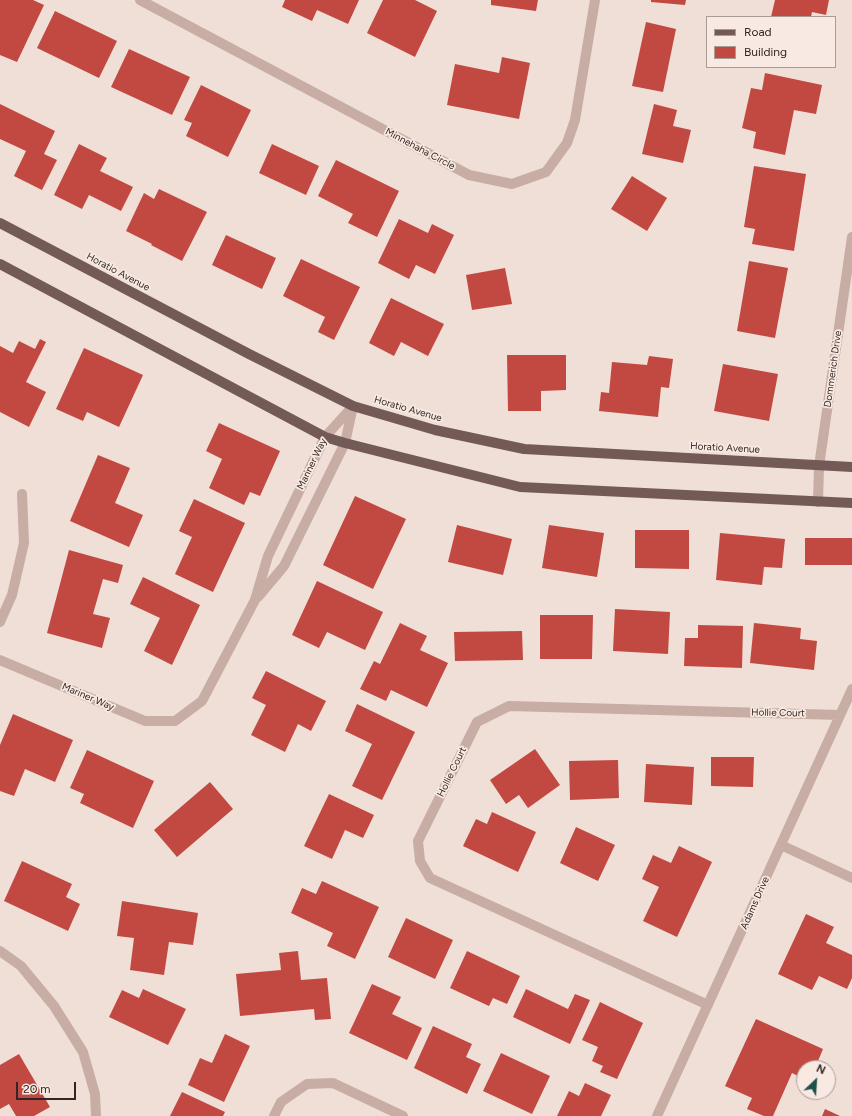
<!DOCTYPE html>
<html>
<head>
<meta charset="utf-8">
<style>
  body { margin:0 }
  #map { position:relative; width:852px; height:1116px; overflow:hidden; background:#efdfd6; font-family:Figtree,sans-serif }
  canvas { display:block }
  .legend { position:absolute; left:706px; top:16px; width:130px; height:52px; box-sizing:border-box; background:#f8eae2; border:1px solid #a99c96; margin:0; padding:5px 7px; list-style:none; font-size:12px; color:#322625 }
  .legend li { display:flex; align-items:center; gap:8px; height:20px }
  .legend b { width:20px; border:1px solid #a99c96 }
  .north { position:absolute; left:796px; top:1060px; width:40px; height:40px; box-sizing:border-box; background:#f8eae2; border:1px solid #a99c96; border-radius:50%; rotate:25deg; font-size:11px; font-weight:700; line-height:16px; text-align:center; color:#322625 }
  .north::after { content:''; display:block; margin:auto; width:14px; height:18px; background:#1c524b; clip-path:polygon(50% 0,100% 100%,50% 72%,0 100%) }
  .scale { position:absolute; left:16px; top:1082px; width:60px; height:18px; box-sizing:border-box; border:2px solid #322625; border-top:0; padding-left:5px; font-size:12px; line-height:14px; white-space:nowrap; color:#322625; -webkit-text-stroke:3px #f8eae2; paint-order:stroke }
</style>
</head>
<body>
<div id="map">
<canvas width="852" height="1116"></canvas>
<ul class="legend">
<li><b style="height:5px;background:#745a56"></b>Road</li>
<li><b style="height:11px;background:#c24942"></b>Building</li>
</ul>
<div class="north">N</div>
<div class="scale">20 m</div>
</div>
<script>
const ctx = document.querySelector('canvas').getContext('2d');
ctx.lineJoin = 'round';
function fillPath(path, color) { ctx.fillStyle = color; ctx.fill(path, 'evenodd'); }
function strokePath(path, color, width, dash) { ctx.strokeStyle = color; ctx.lineWidth = width; ctx.lineCap = dash ? 'butt' : 'round'; ctx.setLineDash(dash || []); ctx.stroke(path); }
function write(font, color, halo, rows, align = 'center') {
  ctx.font = font + ' Figtree,sans-serif'; ctx.lineWidth = 3.5; ctx.setLineDash([]); ctx.textBaseline = 'middle'; ctx.strokeStyle = halo; ctx.fillStyle = color; for (const [text, x, y, turn = 0] of rows) {
    ctx.save(); ctx.translate(x, y); ctx.rotate((+turn || 0) * Math.PI / 180); ctx.textAlign = isNaN(turn) ? turn : align; if (halo) ctx.strokeText(text, 0, 0); ctx.fillText(text, 0, 0); ctx.restore();
  }
}
const building = new Path2D(`
  M0 0H33L44 5 17 62 0 55Z
  M285 0H359L348 24 317 10 312 21 282 7Z
  M383 0H415L437 11 415 57 367 33Z
  M491 0H538L536 11 491 5Z
  M651 0H686L685 5 651 2Z
  M775 0H829L826 15 812 12 811 17H771Z
  M55 11 117 41 99 78 37 48Z
  M646 22 676 29 663 92 632 86Z
  M129 49 190 77 172 115 111 87Z
  M502 57 530 63 519 119 447 105 455 64 499 73Z
  M765 73 822 85 816 114 794 110 785 155 753 148 756 132 742 128 751 88 762 90Z
  M201 85 251 110 228 157 186 136 192 123 184 120Z
  M0 104 55 131 44 154 57 160 42 190 14 176 26 151 0 139Z
  M654 104 677 110 673 126 691 130 683 163 642 154Z
  M79 144 107 158 100 171 133 187 121 211 89 195 82 209 54 195Z
  M272 144 319 166 306 195 259 173Z
  M336 160 399 191 377 237 348 223 353 214 318 196Z
  M754 166 806 174 794 251 752 244 755 229 744 227Z
  M632 176 667 198 647 231 611 209Z
  M159 189 207 212 182 261 151 245 152 244 126 231 144 193 154 199Z
  M399 219 428 233 432 224 454 235 435 274 416 265 409 279 378 263Z
  M226 235 276 258 262 289 212 265Z
  M301 259 360 287 334 340 318 332 325 317 283 296Z
  M749 261 788 268 775 338 737 331Z
  M505 268 512 304 472 310 466 275Z
  M391 298 444 324 428 356 401 342 394 356 369 343Z
  M40 339 46 342 26 382 46 392 29 427 0 412V346L13 353 19 341 35 349Z
  M84 348 143 375 119 427 87 412 83 421 56 409Z
  M507 355H566V390L541 391V411H508Z
  M649 356 673 359 669 388 661 387 658 417 599 411 601 392 609 393 612 362 647 365Z
  M723 364 778 374 769 421 714 411Z
  M219 423 280 451 260 496 250 492 244 505 209 488 222 459 206 451Z
  M98 455 130 468 115 503 143 515 129 547 70 521Z
  M355 496 406 519 373 589 323 565Z
  M194 499 245 523 213 592 175 574 192 537 179 531Z
  M457 525 512 539 503 575 448 562Z
  M549 525 604 533 597 577 542 568Z
  M635 530H689V569L635 568Z
  M720 533 785 539 782 568 764 567 762 585 716 580Z
  M805 538H852V565H805Z
  M69 550 123 565 118 583 103 579 93 614 110 618 102 648 47 633Z
  M143 577 200 605 172 665 144 651 160 618 130 604Z
  M317 581 383 612 365 650 327 632 319 648 292 635Z
  M615 609 670 612 668 654 613 651Z
  M540 615H593L592 659H540Z
  M400 623 427 636 420 650 448 663 427 707 391 690 386 701 360 689 374 661 380 664Z
  M754 623 801 628 800 639 817 641 814 670 750 663Z
  M698 625 743 626 742 668 684 666 685 638H698Z
  M522 631 523 660 455 661 454 632Z
  M266 671 326 701 311 731 298 724 285 752 251 735 266 705 252 698Z
  M357 704 415 732 382 800 352 786 372 744 345 731Z
  M13 714 73 740 55 782 25 769 14 796 0 791V745Z
  M535 749 560 785 528 808 519 795 506 804 490 780Z
  M87 750 154 781 133 828 80 803 84 794 70 788Z
  M711 757H754L753 787 711 786Z
  M618 760 619 798 570 800 569 761Z
  M646 764 694 767 692 805 644 802Z
  M210 782 233 809 177 857 154 830Z
  M329 794 374 815 363 838 345 830 332 859 304 846Z
  M492 812 536 832 518 872 463 846 476 819 487 824Z
  M576 827 615 845 598 881 560 863Z
  M679 846 712 862 677 937 643 921 659 887 642 879 653 855 671 863Z
  M22 861 72 884 66 897 80 904 68 931 4 901Z
  M322 881 379 907 355 959 327 946 333 933 291 913 302 888 316 894Z
  M122 901 198 913 193 945 169 942 164 975 130 970 134 938 117 936Z
  M806 914 834 927 826 943 852 955V978L847 989 819 976 812 990 778 974Z
  M406 918 453 940 435 979 388 957Z
  M298 951 301 980 327 978 331 1019 315 1020 314 1009 240 1016 236 974 281 970 279 953Z
  M467 951 520 976 507 1004 493 998 489 1006 450 988Z
  M372 984 401 997 392 1014 422 1028 407 1060 349 1033Z
  M143 989 186 1009 168 1045 109 1017 122 990 139 998Z
  M526 989 568 1009 575 994 590 1000 570 1044 513 1017Z
  M600 1002 643 1023 617 1079 600 1072 603 1066 592 1061 598 1047 582 1040Z
  M756 1019 823 1049 815 1068H804V1079L792 1073 773 1116H764L747 1109 752 1098 725 1086Z
  M433 1026 472 1044 466 1057 481 1064 467 1094 414 1068Z
  M225 1034 250 1046 224 1102 188 1085 200 1058 212 1063Z
  M501 1053 550 1076 532 1114 483 1091Z
  M19 1054 50 1107 34 1116H16L9 1104 0 1109V1065Z
  M585 1083 611 1095 601 1116H557L569 1091 579 1096Z
  M182 1092 225 1112 223 1116H170Z
  M825 1109 840 1116H822Z`);
const minor = new Path2D(`
  M140 0 469 175 512 184 546 172 567 143 575 120 595 0
  M818 502 819 466 852 237
  M258 597 284 566 345 443 353 406
  M0 622 12 595 24 543 22 494
  M0 660 145 721H175L202 701 255 600 268 556 325 437 353 406
  M781 845 852 878
  M0 951 21 966 54 1006 83 1052 95 1094 96 1116
  M708 1005 430 878 420 861 418 841 477 722 509 706 840 715
  M274 1116 281 1102 307 1084 333 1083 403 1116
  M657 1116 852 689`);
const major = new Path2D(`
  M0 223 249 354 353 406 435 430 524 449 852 467
  M0 264 325 437 345 443 520 487 852 503`);
const streetNames = [
  ["Minnehaha Circle",420,149,28],
  ["Horatio Avenue",118,272,28],
  ["Dommerich Drive",833,369,-82],
  ["Horatio Avenue",408,409,16],
  ["Horatio Avenue",725,448,3],
  ["Mariner Way",312,464,-64],
  ["Mariner Way",88,697,23],
  ["Hollie Court",778,713,1],
  ["Hollie Court",452,772,-64],
  ["Adams Drive",755,903,-66]
];
fillPath(building, '#c24942');
strokePath(minor, '#c7ada3', 10);
strokePath(major, '#745a56', 10);
write('10px', '#322625', '#f8eae2', streetNames);
</script>
</body>
</html>
